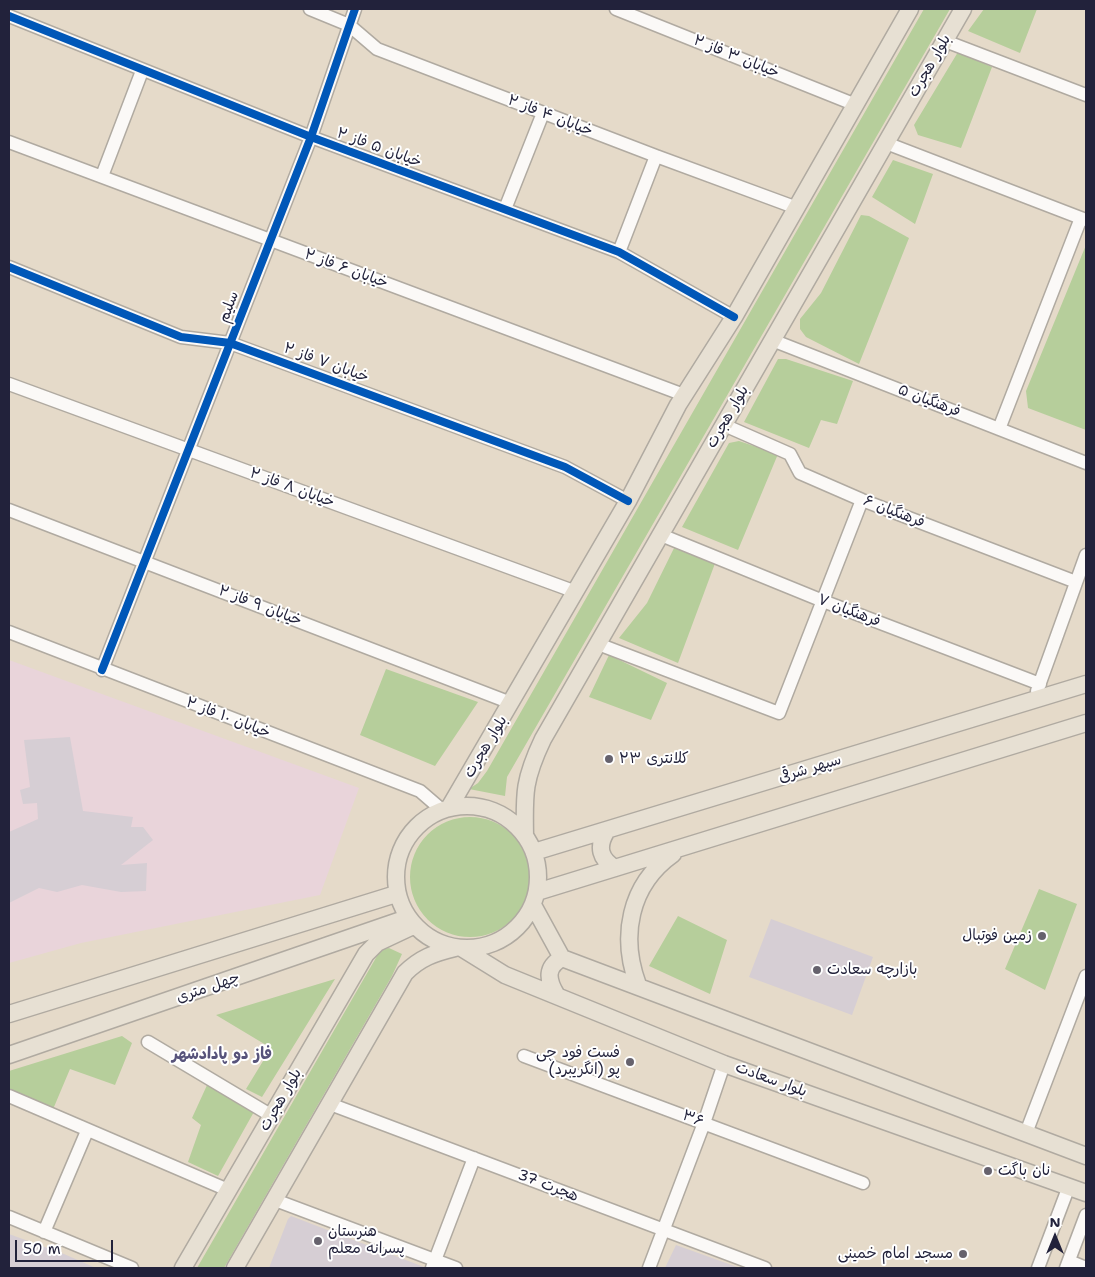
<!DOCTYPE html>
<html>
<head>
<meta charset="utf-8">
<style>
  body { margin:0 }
  #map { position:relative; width:1095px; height:1277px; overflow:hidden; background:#e5dac9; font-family:"Shantell Sans",sans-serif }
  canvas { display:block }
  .frame { position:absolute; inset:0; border:10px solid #22223b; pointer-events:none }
  .north { position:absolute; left:1030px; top:1212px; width:50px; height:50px; -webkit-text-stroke:4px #fff; paint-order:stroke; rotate:0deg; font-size:14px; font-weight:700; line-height:20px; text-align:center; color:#22223b }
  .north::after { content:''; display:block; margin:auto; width:18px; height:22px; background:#22223b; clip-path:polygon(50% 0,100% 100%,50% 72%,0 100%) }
  .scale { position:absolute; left:15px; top:1240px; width:98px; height:22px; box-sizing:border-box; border:2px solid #22223b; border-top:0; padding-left:6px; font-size:15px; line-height:18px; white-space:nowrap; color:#22223b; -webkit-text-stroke:4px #fff; paint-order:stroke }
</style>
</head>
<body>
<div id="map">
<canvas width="1095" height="1277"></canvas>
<div class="frame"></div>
<div class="north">N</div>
<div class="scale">50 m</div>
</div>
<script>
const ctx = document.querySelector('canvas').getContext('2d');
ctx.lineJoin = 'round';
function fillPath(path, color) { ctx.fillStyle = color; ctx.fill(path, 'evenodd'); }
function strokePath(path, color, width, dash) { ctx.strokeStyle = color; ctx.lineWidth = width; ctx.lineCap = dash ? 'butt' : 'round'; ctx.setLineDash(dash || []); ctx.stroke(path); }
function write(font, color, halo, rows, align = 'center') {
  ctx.font = font + ' "Shantell Sans","Playpen Sans Arabic",sans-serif'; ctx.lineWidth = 4; ctx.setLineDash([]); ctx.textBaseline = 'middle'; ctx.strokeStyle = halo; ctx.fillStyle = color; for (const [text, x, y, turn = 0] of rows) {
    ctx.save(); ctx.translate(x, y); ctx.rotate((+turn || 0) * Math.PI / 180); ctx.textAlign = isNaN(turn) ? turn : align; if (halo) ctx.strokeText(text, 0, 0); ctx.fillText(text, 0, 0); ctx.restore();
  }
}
const built = new Path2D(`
  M9 660 359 788 320 895 81 943 9 963Z`);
const green = new Path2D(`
  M924 9H950L507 777 505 796 469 789 478 783 487 771Z
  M984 9H1037L1020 53 968 31Z
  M958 52 992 67 961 148 918 135 914 125Z
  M893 160 933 174 915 224 872 197Z
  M861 215 869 216 909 238 859 364 806 337 800 329V319L821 293Z
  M1086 245V430L1028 408 1026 391Z
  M778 359H786L853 381 837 424 821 420 809 448 744 422Z
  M739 441 778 454 738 550 682 527 729 443Z
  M677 542 717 558 678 663 619 638 647 603Z
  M609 655 667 683 651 720 589 697Z
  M386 669 478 702 435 766 360 735Z
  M410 877a60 60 0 1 1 120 0a60 60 0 1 1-120 0Z
  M1039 889 1077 904 1045 990 1005 969Z
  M678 916 727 940 710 994 649 966Z
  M389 948 402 954 392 976 224 1268H197L381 949Z
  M335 979 262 1097 246 1089 271 1048 216 1015Z
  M122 1036 132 1043 115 1085 70 1069 51 1114 9 1098V1071Z
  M208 1083 255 1110 218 1176 188 1162 201 1125 192 1118Z`);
const building = new Path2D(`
  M70 737 83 811 133 817 131 827H143L153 840 121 865 147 863 146 891 121 892 82 885 57 892 39 888 9 903V832L38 819 37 803 23 804 20 790 30 787 24 740Z
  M771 919 873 957 852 1015 749 977Z
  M291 1216 424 1267V1268H269L288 1219Z
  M9 1234 64 1254 96 1268H9Z
  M676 1245 737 1267V1268H665Z`);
const minor = new Path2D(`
  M310 9 349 25 377 49 656 156 797 208
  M616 9 856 105
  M9 16 311 137 619 252 734 317
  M945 41 1086 95
  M9 142 684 395
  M886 143 1086 220
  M102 176 142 71
  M505 209 543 113
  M619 252 656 156
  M9 267 181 337 230 343 565 467 628 501
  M772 340 1086 463
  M9 384 576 592
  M724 425 790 454 800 473 862 500 1076 582
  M999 429 1081 218
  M9 510 511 703
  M661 535 823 601 1040 684
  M9 632 420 791 442 810
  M598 644 779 713 862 500
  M102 670 311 137 355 9
  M1037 691 1086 555
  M148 1042 272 1116
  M524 1056 863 1183
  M9 1096 228 1190
  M330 1104 765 1268
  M1026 1133 1086 976
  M275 1200 456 1268
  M9 1217 132 1268
  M44 1232 87 1131
  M1069 1261 1086 1268
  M432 1268 474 1158
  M649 1268 704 1123 724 1064
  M1038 1268 1069 1186
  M1066 1268 1086 1215`);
const major = new Path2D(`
  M396 877a71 71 0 1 1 142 0a71 71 0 1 1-142 0Z
  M449 808 628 501 678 405 734 317 910 9
  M606 832C597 847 600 859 615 868
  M525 836C524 792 524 779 543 739L963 9
  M534 852 1086 684
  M537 892 1086 723
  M533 905 562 958 1086 1156
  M463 949 505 975 724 1064 1086 1193
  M638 985C620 937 629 885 673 854
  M556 994C547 979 546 967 562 958
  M9 1014 396 894
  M9 1055 407 918
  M183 1268 366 954 377 943 411 927
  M235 1268 405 973C420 958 434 953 455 948`);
const cycleway = new Path2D(`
  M9 16 311 137 619 252 734 317
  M9 267 181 337 230 343 565 467 628 501
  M102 670 311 137 355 9`);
const markers = [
  [609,759,5,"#66626d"],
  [1042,936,5,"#66626d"],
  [817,970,5,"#66626d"],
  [630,1062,5,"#66626d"],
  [988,1171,5,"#66626d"],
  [318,1241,5,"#66626d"],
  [963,1254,5,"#66626d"]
];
const streetNames = [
  ["خیابان ۳ فاز ۲",736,57,22],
  ["بلوار هجرت",930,66,-60],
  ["خیابان ۴ فاز ۲",550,116,21],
  ["خیابان ۵ فاز ۲",379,148,20],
  ["خیابان ۶ فاز ۲",346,269,20],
  ["سلیم",229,307,-69],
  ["خیابان ۷ فاز ۲",326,363,20],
  ["فرهنگیان ۵",929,401,21],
  ["بلوار هجرت",728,417,-60],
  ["خیابان ۸ فاز ۲",292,488,20],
  ["فرهنگیان ۶",894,512,21],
  ["خیابان ۹ فاز ۲",260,606,21],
  ["فرهنگیان ۷",849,611,21],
  ["خیابان ۱۰ فاز ۲",228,718,21],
  ["بلوار هجرت",486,747,-59],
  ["سپهر شرقی",810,769,-17],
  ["چهل متری",208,988,-19],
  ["بلوار سعادت",771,1080,20],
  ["بلوار هجرت",281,1100,-60],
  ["۳۶",693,1119,21],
  ["هجرت 37",548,1186,21]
];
const poiNames = [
  ["کلانتری ۲۳",619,759],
  ["زمین فوتبال",1032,936,"right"],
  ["بازارچه سعادت",827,970],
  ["فست فود چی",620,1053,"right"],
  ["پو (انگریبرد)",620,1070,"right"],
  ["نان باگت",998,1171],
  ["هنرستان",328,1232],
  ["پسرانه معلم",328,1249],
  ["مسجد امام خمینی",953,1254,"right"]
];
const neighbourhoodNames = [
  ["فاز دو پادادشهر",222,1055]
];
fillPath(built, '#e9d4da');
fillPath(green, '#b6ce9b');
fillPath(building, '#d6ced4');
strokePath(minor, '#b0aaa1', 15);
strokePath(major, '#b0aaa1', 19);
strokePath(minor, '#fbf9f7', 12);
strokePath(major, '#e7e0d3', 16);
strokePath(cycleway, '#0057b8', 8);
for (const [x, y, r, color] of markers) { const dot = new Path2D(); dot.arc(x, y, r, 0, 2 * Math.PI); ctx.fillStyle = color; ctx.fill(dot); strokePath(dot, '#fff', 2); }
write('15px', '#22223b', '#fff', streetNames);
write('15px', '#22223b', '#fff', poiNames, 'left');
write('bold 16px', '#57537b', '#fff', neighbourhoodNames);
</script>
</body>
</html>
